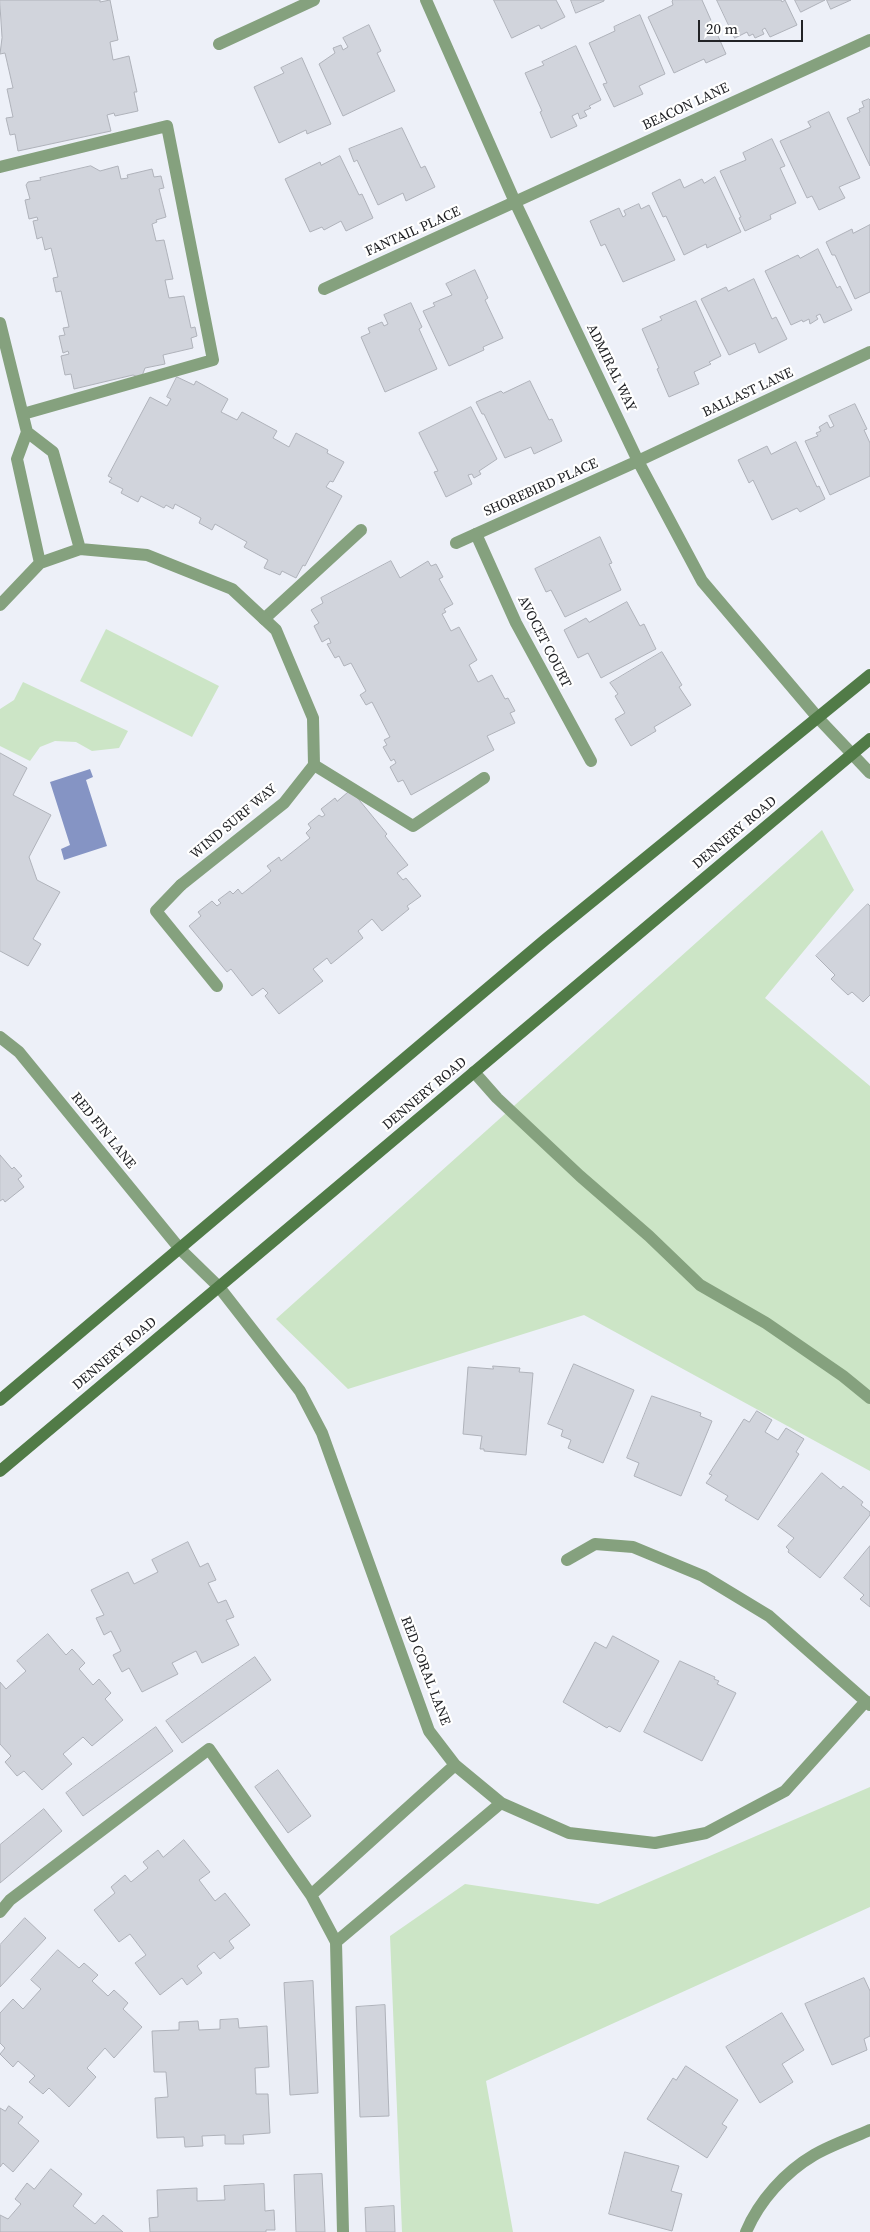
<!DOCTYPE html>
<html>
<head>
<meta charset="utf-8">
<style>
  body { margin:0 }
  #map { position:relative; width:870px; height:2232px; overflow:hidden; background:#edf0f8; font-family:"Source Serif 4",serif }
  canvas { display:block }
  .scale { position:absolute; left:698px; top:20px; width:105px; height:22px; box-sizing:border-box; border:2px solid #222326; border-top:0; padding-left:6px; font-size:15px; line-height:18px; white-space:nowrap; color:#222326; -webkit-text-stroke:4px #fff; paint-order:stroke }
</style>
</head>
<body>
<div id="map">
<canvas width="870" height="2232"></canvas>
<div class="scale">20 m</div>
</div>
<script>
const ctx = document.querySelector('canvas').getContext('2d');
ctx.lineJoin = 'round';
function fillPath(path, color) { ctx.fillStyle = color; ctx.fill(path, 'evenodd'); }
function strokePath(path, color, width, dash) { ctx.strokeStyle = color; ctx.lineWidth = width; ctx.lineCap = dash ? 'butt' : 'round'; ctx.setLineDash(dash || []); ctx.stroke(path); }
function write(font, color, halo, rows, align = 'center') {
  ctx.font = font + ' "Source Serif 4",serif'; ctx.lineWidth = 4.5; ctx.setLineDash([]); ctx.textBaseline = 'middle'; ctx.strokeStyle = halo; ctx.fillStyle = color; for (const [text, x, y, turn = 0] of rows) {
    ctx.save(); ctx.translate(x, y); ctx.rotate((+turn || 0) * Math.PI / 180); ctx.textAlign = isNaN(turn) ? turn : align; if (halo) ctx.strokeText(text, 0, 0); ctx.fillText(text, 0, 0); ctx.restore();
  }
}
const green = new Path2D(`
  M106 629 219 686 192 737 80 681Z
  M23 682 128 731 119 748 92 751 76 742 55 741 40 747 30 761 0 746V709L14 700Z
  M822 830 854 890 765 998 870 1086V1471L584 1315 348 1389 276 1319Z
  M870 1787V1907L486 2081 513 2232H402L390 1936 465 1884 598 1904Z`);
const water = new Path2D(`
  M90 769 93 777 86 780 107 846 64 860 61 849 70 845 50 782Z`);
const building = new Path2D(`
  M0 0H100V2L110 0 118 40 110 42 113 60 129 56 137 92H134L138 111 115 116 114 113 107 115 111 131 18 151 15 134 10 135 6 118 13 117 7 89 13 88 5 53 0 54 2 38Z
  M494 0H556L565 17 541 29 539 25 512 38Z
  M571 0H604V1L576 13Z
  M702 0 726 54 706 63 704 59 674 73 648 17 673 5 672 1 673 0Z
  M717 0H781L782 2 785 0 797 25 770 37 765 28 762 30 764 34 755 38 753 34 749 36 747 32 735 38Z
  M795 0H825L801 12Z
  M827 0H851L831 9Z
  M640 15 665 74 639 86 643 94 614 107 603 84 607 83 589 43 615 31 614 27Z
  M369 25 381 51 377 53 395 91 343 116 319 64 335 53 333 48 341 45 343 50 348 47 343 38Z
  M576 46 601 100 589 106 591 108 584 111 587 116 580 119 578 113 572 116 577 126 551 138 540 112 542 111 525 73 544 65 542 62Z
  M302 58 331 124 307 134 306 130 279 143 254 87 284 73 281 68Z
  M869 99 870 100V166L847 118 860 112 859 109 864 107 862 102Z
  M829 112 860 178 839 187 845 198 819 210 812 196 807 198 780 141 811 127 808 122Z
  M402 128 421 168 425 166 435 187 406 201 403 193 378 205 357 160 354 162 349 149Z
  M772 139 785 166 780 168 796 203 770 215 771 219 745 231 739 218 741 217 720 171 746 160 743 153Z
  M340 156 359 195 362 194 373 218 346 231 341 221 324 230 322 227 310 232 285 179 320 162 321 165Z
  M91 166 100 171 118 166 121 179 128 178 127 175 152 169 154 177 161 176 164 188 159 189 166 217 156 220 157 222 152 224 156 241 164 240 173 279 165 280 169 298 184 296 191 328 195 327 197 336 191 338 193 348 163 355 165 364 145 368 142 376 138 377 133 375 74 389 71 374 65 375 61 356 69 354 68 351 63 353 59 336 65 335 63 328 69 327 61 291 56 292 53 278 58 277 51 248 45 250 42 237 37 239 33 221 38 220 37 217 29 219 25 200 30 199 26 185 28 182 41 180 40 178Z
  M715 177 741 232 707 248 706 244 684 255 666 216 663 217 652 193 680 179 684 188 702 179 704 183Z
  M639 204 641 209 649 205 675 260 623 282 605 244 601 246 590 221 619 208 623 217 626 215 624 211Z
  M870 225V292L855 299 835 255H832L826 242 852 229 853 233Z
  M818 249 837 288 840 286 852 310 824 323 820 314 816 316 818 319 810 324 809 319 803 322 802 320 791 325 765 271 798 255 800 258Z
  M475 270 488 298 485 300 503 338 483 347 484 350 449 366 423 311 435 306 433 303 452 295 446 284Z
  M754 279 772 319 776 317 787 339 759 353 755 343 729 355 701 299 726 287 728 291Z
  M696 301 721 356 709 362 711 364 694 372 699 384 669 397 657 369 659 368 642 329 662 320 660 317Z
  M411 303 422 327 419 329 437 369 385 392 361 337 370 333 368 328 382 322 384 326 388 324 384 315Z
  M177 377 194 385 196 381 228 399 221 412 237 420 242 412 277 431 273 438 289 447 296 433 328 450 327 453 344 462 333 482 330 481 326 487 342 496 305 566 303 565 296 578 282 571 280 575 264 568 268 560 244 547 247 542 215 524 212 530 199 523 201 518 175 504 173 509 166 505 164 508 141 496 138 502 121 493 123 489 109 482 112 478 108 476 150 397 167 406 171 399 167 397Z
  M530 381 549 420 552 419 562 441 534 454 531 447 505 458 484 414H482L476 402 501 391 503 393Z
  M855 404 867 429 864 430 870 443V476L830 495 805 441 818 436 816 433 821 431 819 427 827 422 830 428 834 426 829 416Z
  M471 407 497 459 479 471 481 474 474 478 472 474 468 475 472 484 446 497 434 472 438 471 419 433Z
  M796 442 817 487 819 486 825 499 800 512 797 508 772 520 753 480 749 483 738 460 767 446 771 454Z
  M600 537 612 563 609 564 621 590 565 617 551 590 546 592 535 569Z
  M391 561 400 578 428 561 431 566 436 564 443 577 439 579 453 604 444 609 446 612 442 614 451 631 459 627 477 660 469 665 478 682 492 675 505 699 508 698 515 711 510 713 515 723 487 736 494 750 411 795 403 780 398 782 390 767 396 763 394 759 391 761 383 747 387 745 384 740 390 737 372 702 366 705 360 695 366 691 351 663 344 666 339 656 335 658 327 644 331 643 329 638 322 642 314 626 319 623 311 610 323 603 321 598Z
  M627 602 640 626 644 624 656 649 601 678 588 653 578 658 564 630 586 618 589 622Z
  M662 652 682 685 679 687 691 705 654 727 656 731 631 746 615 719 625 713 615 696 618 694 610 683Z
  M0 753 27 768 13 795 51 815 29 857 37 880 60 892 33 939 41 944 28 966 0 951Z
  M351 790 387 834 385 836 408 865 397 873 403 880 406 878 421 896 407 906 409 909 382 931 372 919 358 931 363 938 331 964 327 958 313 969 323 981 279 1014 265 996 268 993 263 988 252 996 231 969 227 972 189 926 201 916 198 912 212 901 217 906 221 903 218 900 230 891 233 894 238 889 242 894 271 871 267 866 279 857 281 861 310 838 306 833 311 828 308 824 319 815 322 817 325 815 321 809 335 798 337 801Z
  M868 904 870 906V995L863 1002 852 992 848 995 831 979 835 975 816 956Z
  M0 1155 12 1169 14 1167 22 1176 18 1179 24 1187 5 1202 3 1199 0 1201Z
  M574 1364 634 1390 603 1463 568 1448 571 1440 561 1436 563 1430 548 1424Z
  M493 1366 520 1368 519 1372 533 1373 526 1455 484 1451V1449H480L482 1436 463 1434 468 1367 493 1369Z
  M652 1396 701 1413 700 1416 712 1421 681 1496 634 1476 639 1463 627 1458Z
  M757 1411 772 1420 765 1432 778 1440 786 1428 804 1439 796 1452 799 1454 758 1520 725 1500 728 1496 706 1483 712 1475 709 1474 744 1419 749 1422Z
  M822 1473 841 1489 843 1486 863 1502 861 1505 870 1512V1515L820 1578 788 1552 789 1550 786 1547 794 1538 778 1526Z
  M188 1542 200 1567 208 1563 216 1580 208 1583 218 1603 226 1600 234 1617 226 1620 239 1645 202 1663 196 1651 172 1663 178 1674 142 1692 129 1668 122 1672 113 1655 121 1651 111 1631 104 1635 96 1618 104 1615 91 1590 128 1572 134 1584 158 1572 152 1560Z
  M870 1546V1607L860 1599 864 1595 844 1578Z
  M48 1634 66 1655 72 1649 85 1663 79 1669 93 1685 99 1679 111 1693 105 1699 123 1720 92 1746 83 1737 63 1754 72 1764 42 1790 24 1771 17 1776 5 1762 11 1756 0 1744V1682L6 1689 26 1671 17 1661Z
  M613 1636 659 1661 620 1732 609 1726 607 1728 563 1702 595 1642 606 1648Z
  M255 1657 271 1680 182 1743 166 1721Z
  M680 1661 715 1677 714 1679 719 1681 717 1684 736 1693 702 1761 644 1732Z
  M156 1727 173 1751 83 1816 66 1793Z
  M278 1770 311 1816 288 1833 255 1787Z
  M44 1809 62 1831 0 1883V1845Z
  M184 1840 210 1872 199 1880 215 1901 225 1893 250 1925 229 1941 234 1948 220 1959 214 1952 197 1966 202 1973 187 1985 182 1978 160 1995 135 1963 146 1955 130 1934 119 1942 94 1910 115 1893 111 1887 125 1875 131 1882 148 1868 143 1862 158 1850 163 1857Z
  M25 1918 46 1938 0 1987V1945Z
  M58 1950 79 1968 84 1963 98 1975 92 1981 108 1996 114 1990 128 2003 123 2009 142 2027 114 2058 105 2048 87 2068 96 2077 69 2107 49 2088 43 2094 29 2082 35 2076 18 2061 13 2067 0 2054 5 2048 0 2043V2013L13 1999 23 2009 41 1989 31 1980Z
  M864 1978 870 1991V2036L864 2039 867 2050 832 2065 805 2004Z
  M313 1981 318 2093 290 2095 284 1983Z
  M385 2005 389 2116 360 2117 356 2007Z
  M782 2013 804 2050 782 2064 793 2082 760 2103 726 2047Z
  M238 2019 239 2028 267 2026 269 2067 255 2068 256 2094H268L270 2133 243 2135 244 2144H225V2135L202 2136 203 2146 185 2147 184 2137 157 2138 155 2098 168 2097 166 2072H154L152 2031 179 2030V2022L198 2021 199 2030 220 2029V2020Z
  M686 2066 738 2100 722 2124 727 2127 707 2158 647 2119 673 2078 676 2080Z
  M9 2106 23 2117 18 2123 39 2141 13 2172 3 2163 0 2167V2108L5 2111Z
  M625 2152 679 2166 671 2191 682 2194 672 2231 609 2214Z
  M51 2169 82 2194 73 2206 95 2224 103 2215 123 2232H0V2215L8 2219 21 2204 15 2199 27 2183 34 2189Z
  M322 2174 325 2232H296L294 2175Z
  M264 2184 265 2211 274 2210 275 2230H266V2232H150L149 2218 158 2217 157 2190 197 2188V2201L225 2200 224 2186Z
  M394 2206 395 2232H366L365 2208Z`);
const lane = new Path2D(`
  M0 167 167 126 213 360 23 414
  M476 534 516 623 591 761
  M264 619 361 530
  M314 765 413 826 484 778
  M181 885 156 911 217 986
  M474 1072 497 1098 580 1176 649 1236 700 1285 766 1323 843 1376 870 1398`);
const street = new Path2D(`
  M426 0 515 202 638 461 702 581 819 719 870 773
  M219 44 314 0
  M324 289 870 40
  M0 323 27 432 17 459 40 563
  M27 432 53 452 80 549
  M456 543 638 461 870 352
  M0 605 40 563 80 549 147 555 232 589 276 630 313 718 314 765 284 803 181 885
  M0 1037 19 1052 180 1249 219 1287 300 1391 322 1433 429 1731 455 1765 501 1803 569 1833 655 1843 706 1833 785 1791 866 1701
  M567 1560 595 1544 633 1547 703 1576 769 1616 870 1705
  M311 1895 455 1765
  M0 1912 10 1900 209 1749 311 1895 336 1942 343 2232
  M336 1942 501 1803
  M746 2232C759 2201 785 2172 814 2155 831 2145 852 2138 870 2130`);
const secondary = new Path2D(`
  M0 1400 546 939 870 675
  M0 1471 870 739`);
const streetNames = [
  ["BEACON LANE",686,107,-25],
  ["FANTAIL PLACE",413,232,-24],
  ["ADMIRAL WAY",611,368,64],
  ["BALLAST LANE",748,393,-25],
  ["SHOREBIRD PLACE",541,488,-24],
  ["AVOCET COURT",544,642,63],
  ["WIND SURF WAY",234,822,-40],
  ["DENNERY ROAD",735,833,-40],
  ["DENNERY ROAD",425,1094,-40],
  ["RED FIN LANE",103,1131,51],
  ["DENNERY ROAD",115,1354,-40],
  ["RED CORAL LANE",425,1671,69]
];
fillPath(green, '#cce5c6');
fillPath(water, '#8594c4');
fillPath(building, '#d1d4dc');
strokePath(building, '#afb2ba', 1);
strokePath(lane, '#85a17e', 12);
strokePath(street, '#85a17e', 12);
strokePath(secondary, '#517b47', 12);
write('14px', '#222326', '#fff', streetNames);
</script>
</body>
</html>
